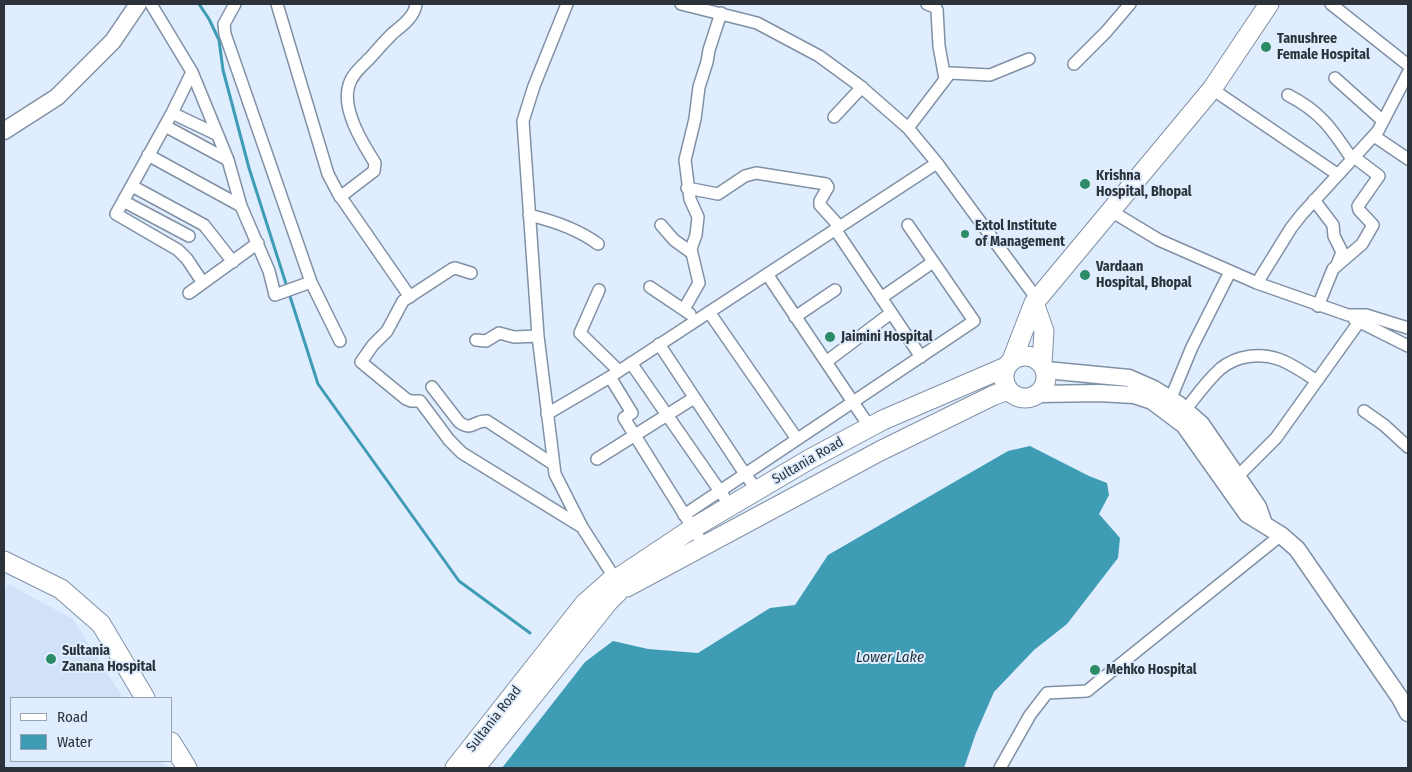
<!DOCTYPE html>
<html>
<head>
<meta charset="utf-8">
<style>
  body { margin:0 }
  #map { position:relative; width:1412px; height:772px; overflow:hidden; background:#dfedff; font-family:"Fira Sans Condensed",sans-serif }
  canvas { display:block }
  .frame { position:absolute; inset:0; border:5px solid #2c333b; pointer-events:none }
  .legend { position:absolute; left:10px; top:697px; width:162px; height:65px; box-sizing:border-box; background:#dfedff; border:1px solid #97a3b1; margin:0; padding:6px 9px; list-style:none; font-size:15px; color:#2c333b }
  .legend li { display:flex; align-items:center; gap:10px; height:25px }
  .legend b { width:25px; border:1px solid #97a3b1 }
</style>
</head>
<body>
<div id="map">
<canvas width="1412" height="772"></canvas>
<div class="frame"></div>
<ul class="legend">
<li><b style="height:6px;background:#fff"></b>Road</li>
<li><b style="height:14px;background:#3e9cb4"></b>Water</li>
</ul>
</div>
<script>
const ctx = document.querySelector('canvas').getContext('2d');
ctx.lineJoin = 'round';
function fillPath(path, color) { ctx.fillStyle = color; ctx.fill(path, 'evenodd'); }
function strokePath(path, color, width, dash) { ctx.strokeStyle = color; ctx.lineWidth = width; ctx.lineCap = dash ? 'butt' : 'round'; ctx.setLineDash(dash || []); ctx.stroke(path); }
function write(font, color, halo, rows, align = 'center') {
  ctx.font = font + ' "Fira Sans Condensed",sans-serif'; ctx.lineWidth = 4; ctx.setLineDash([]); ctx.textBaseline = 'middle'; ctx.strokeStyle = halo; ctx.fillStyle = color; for (const [text, x, y, turn = 0] of rows) {
    ctx.save(); ctx.translate(x, y); ctx.rotate((+turn || 0) * Math.PI / 180); ctx.textAlign = isNaN(turn) ? turn : align; if (halo) ctx.strokeText(text, 0, 0); ctx.fillText(text, 0, 0); ctx.restore();
  }
}
const built = new Path2D(`
  M8 584 73 619 123 698H11V761H162L167 768H4V593Z`);
const water = new Path2D(`
  M1030 446 1089 476 1107 483 1109 495 1099 514 1120 538 1118 558 1067 624 1034 650 994 692 976 733 964 768H502L585 662 613 641 648 649 698 653 770 608 795 605 828 555 1008 451Z`);
const stream = new Path2D(`
  M199 4 209 19 219 40 223 70 249 168 318 384 459 581 530 633`);
const street = new Path2D(`
  M151 4 192 72 228 160 241 206 269 271 275 295 311 282 340 341
  M235 4 224 24 225 34 311 282
  M277 4 328 174 338 193 410 297
  M567 4 534 86 523 121 538 336 555 474 582 527 614 577
  M681 4 757 23 819 56 860 86 908 128 937 163 1037 299
  M927 4 935 7 937 10 939 46 945 79
  M1331 4 1408 65
  M1074 64 1106 32 1130 4
  M192 72 172 113 116 214 178 250 187 259 203 283
  M1335 78 1383 121
  M1212 89 1337 174
  M1288 95C1321 112 1332 129 1352 159
  M172 113 218 135
  M834 117 862 87
  M165 126 228 160
  M908 128 950 73 990 75 1029 59
  M1374 136 1408 159
  M148 155 241 206
  M132 186 204 225 233 262
  M687 188 718 194 745 176 756 173 826 184 828 187 820 201V205L839 226
  M340 197 374 171 375 163C363 144 341 109 349 85 352 74 362 66 370 58 377 50 385 41 393 33 402 26 415 16 416 4
  M1314 200 1333 225 1334 236 1342 252 1337 265
  M123 201 189 236
  M1111 211 1159 240 1257 283 1348 315H1366L1408 328
  M529 215C554 221 578 229 598 244
  M661 225 674 240 692 253
  M835 229 921 357
  M471 273 455 268 452 269 403 301 387 331 373 345 361 362 406 399 411 401H420L449 440 462 453 582 527
  M767 274 869 426
  M1257 283 1291 228 1302 214 1378 131 1408 73
  M650 287 690 314
  M599 290 580 333 619 371
  M189 293 258 243
  M881 298 933 262
  M1318 306 1333 269 1362 244 1373 225 1359 210 1358 206 1379 176 1354 157
  M684 309 699 283 691 249 696 235 698 217 690 199 685 160 695 119 699 87 707 62 709 50 721 13
  M709 312 797 439
  M795 317 835 290
  M1354 319 1408 346
  M476 340 486 341 499 333 514 337 538 336
  M659 344 745 474 757 490
  M826 362 891 313
  M631 363 724 497
  M610 377 632 413 624 418 704 546
  M432 387 459 422C472 432 474 420 487 421L553 464
  M1168 405 1192 347 1230 272
  M1185 410C1195 398 1204 385 1215 374 1222 366 1231 361 1241 358 1273 350 1291 364 1317 381
  M1364 411 1384 425 1408 447
  M547 414 610 377 937 163
  M597 459 694 398
  M1237 477 1276 438 1359 322 1361 315
  M684 515 974 321 908 225
  M1000 768 1030 715 1047 693 1087 691 1281 535`);
const secondary = new Path2D(`
  M4 131 57 97 113 41 138 4
  M1046 370 1129 378 1154 389 1178 404 1201 424 1258 507 1264 524
  M1039 394 1099 393 1134 395 1152 401 1184 425 1247 514 1281 535 1297 549 1400 698 1408 713`);
const primary = new Path2D(`
  M1034 303 1044 331 1042 363
  M1004 377a21 21 0 1 1 42 0a21 21 0 1 1-42 0Z
  M1012 360 1034 303 1212 89 1269 4
  M4 561 61 589 101 624 145 698
  M621 576 693 528 810 459 883 420 1006 367
  M627 587 880 451 992 396 1008 390
  M171 742 187 768
  M455 768 585 603 611 580
  M475 768 609 601 618 592`);
const markers = [
  [1266,47,6,"#2b8c66"],
  [1085,184,6,"#2b8c66"],
  [965,234,5,"#2b8c66"],
  [1085,275,6,"#2b8c66"],
  [830,337,6,"#2b8c66"],
  [51,659,6,"#2b8c66"],
  [1095,670,6,"#2b8c66"]
];
const poiNames = [
  ["Tanushree",1277,39],
  ["Female Hospital",1277,55],
  ["Krishna",1096,176],
  ["Hospital, Bhopal",1096,192],
  ["Extol Institute",975,226],
  ["of Management",975,242],
  ["Vardaan",1096,267],
  ["Hospital, Bhopal",1096,283],
  ["Jaimini Hospital",841,337],
  ["Sultania",62,651],
  ["Zanana Hospital",62,667],
  ["Mehko Hospital",1106,670]
];
const streetNames = [
  ["Sultania Road",808,461,-30],
  ["Sultania Road",494,719,-52]
];
const waterNames = [
  ["Lower Lake",890,658]
];
fillPath(built, '#d0e1f8');
fillPath(water, '#3e9cb4');
strokePath(stream, '#3e9cb4', 3);
strokePath(street, '#8191a5', 14);
strokePath(secondary, '#8191a5', 19);
strokePath(primary, '#8191a5', 21);
strokePath(street, '#fff', 11);
strokePath(secondary, '#fff', 16);
strokePath(primary, '#fff', 19);
for (const [x, y, r, color] of markers) { const dot = new Path2D(); dot.arc(x, y, r, 0, 2 * Math.PI); ctx.fillStyle = color; ctx.fill(dot); strokePath(dot, '#dfedff', 2); }
write('bold 14px', '#2c333b', '#dfedff', poiNames, 'left');
write('14px', '#2c333b', '#dfedff', streetNames);
write('italic 15px', '#1d3339', '#dfedff', waterNames);
</script>
</body>
</html>
